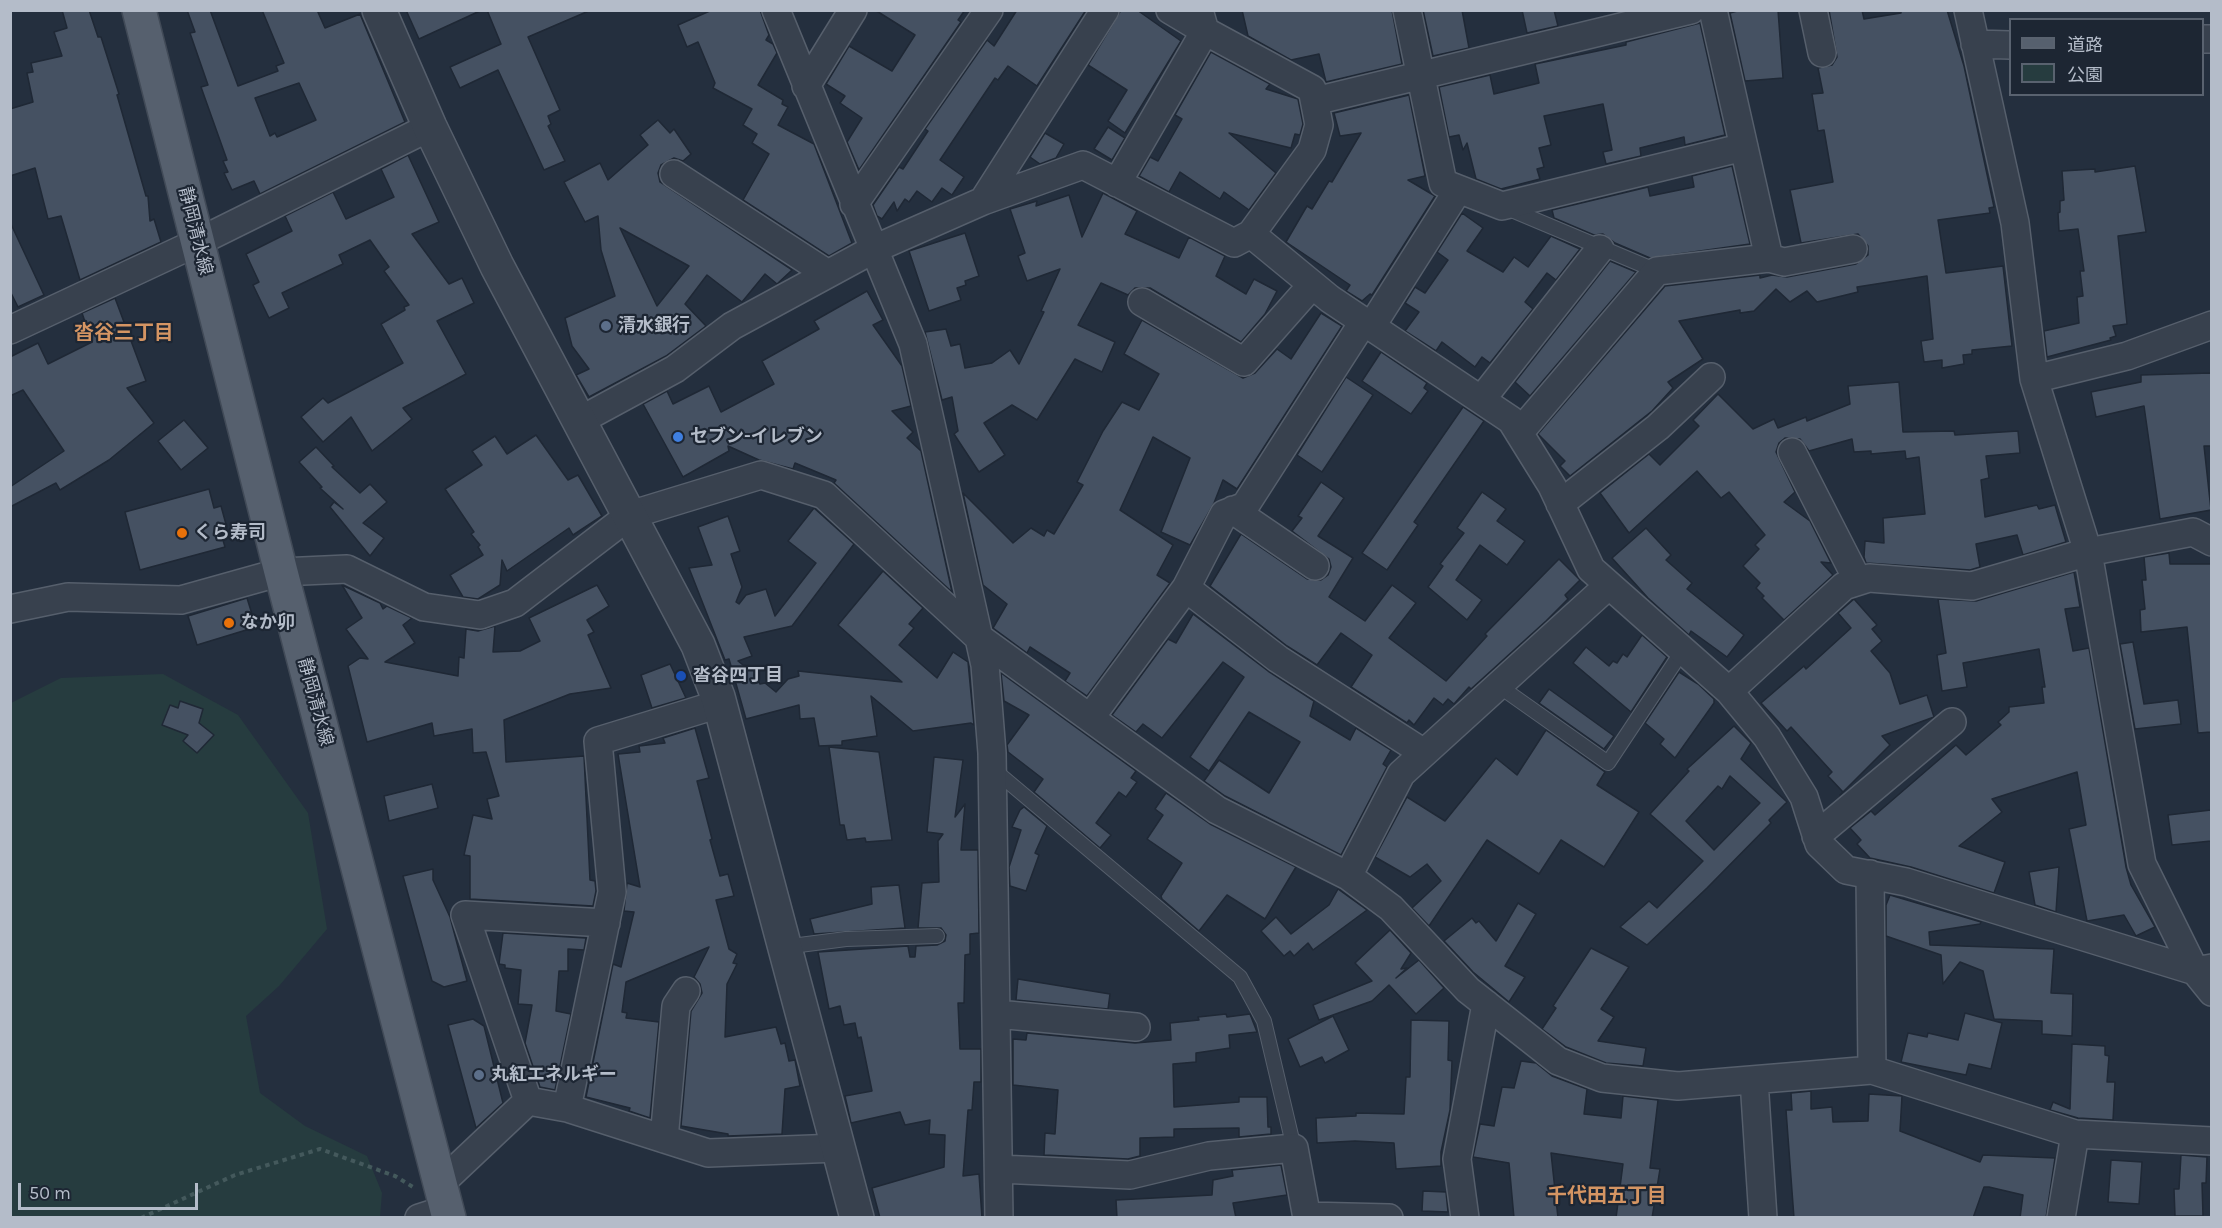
<!DOCTYPE html>
<html>
<head>
<meta charset="utf-8">
<style>
  body { margin:0 }
  #map { position:relative; width:2222px; height:1228px; overflow:hidden; background:#242f3e; font-family:Karla,"Noto Sans JP",sans-serif }
  canvas { display:block }
  .frame { position:absolute; inset:0; border:12px solid #b4bcc9; pointer-events:none }
  .legend { position:absolute; left:2009px; top:18px; width:195px; height:78px; box-sizing:border-box; background:#1d2633; border:2px solid #59626f; margin:0; padding:8px 10px; list-style:none; font-size:18px; color:#b4bcc9 }
  .legend li { display:flex; align-items:center; gap:12px; height:30px }
  .legend b { width:30px; border:2px solid #59626f }
  .scale { position:absolute; left:18px; top:1183px; width:180px; height:27px; box-sizing:border-box; border:3px solid #b4bcc9; border-top:0; padding-left:8px; font-size:18px; line-height:21px; white-space:nowrap; color:#b4bcc9; -webkit-text-stroke:4px #1d2633; paint-order:stroke }
</style>
</head>
<body>
<div id="map">
<canvas width="2222" height="1228"></canvas>
<div class="frame"></div>
<ul class="legend">
<li><b style="height:8px;background:#56606e"></b>道路</li>
<li><b style="height:16px;background:#263c3f"></b>公園</li>
</ul>
<div class="scale">50 m</div>
</div>
<script>
const ctx = document.querySelector('canvas').getContext('2d');
ctx.lineJoin = 'round';
function fillPath(path, color) { ctx.fillStyle = color; ctx.fill(path, 'evenodd'); }
function strokePath(path, color, width, dash) { ctx.strokeStyle = color; ctx.lineWidth = width; ctx.lineCap = dash ? 'butt' : 'round'; ctx.setLineDash(dash || []); ctx.stroke(path); }
function write(font, color, halo, rows, align = 'center') {
  ctx.font = font + ' Karla,"Noto Sans JP",sans-serif'; ctx.lineWidth = 4.5; ctx.setLineDash([]); ctx.textBaseline = 'middle'; ctx.strokeStyle = halo; ctx.fillStyle = color; for (const [text, x, y, turn = 0] of rows) {
    ctx.save(); ctx.translate(x, y); ctx.rotate((+turn || 0) * Math.PI / 180); ctx.textAlign = isNaN(turn) ? turn : align; if (halo) ctx.strokeText(text, 0, 0); ctx.fillText(text, 0, 0); ctx.restore();
  }
}
const green = new Path2D(`
  M163 674 238 715 308 813 327 929 279 986 246 1016 260 1093 305 1126 367 1156 382 1193 380 1217 11 1218V703L61 678Z`);
const building = new Path2D(`
  M62 10H89L98 37H101L119 94 117 95 146 196H148L150 221 154 219 161 242 80 280 61 216 48 219 35 168 10 176V109L33 102 27 73 33 72 31 63 62 56 54 32 67 28Z
  M187 10H210L238 86 278 71 276 66 284 63 262 10H317L325 28 360 14 405 122 260 194 254 181 232 190 224 173 228 172 223 161 227 160 201 87 208 85 190 33 195 32ZM299 83 316 120 277 137 275 133 270 136 255 98Z
  M406 10H482L419 39Z
  M487 10H591L528 37 560 110 548 116 551 124 548 126 565 161 544 170 498 70 460 88 450 67 501 44Z
  M712 10H760L769 35 766 40 773 44 777 53 758 85 783 100 782 104 788 107 778 125 814 144 852 243 829 256 743 200 769 154 752 143 757 134 743 125 752 109 713 88 715 83 698 42 687 47 678 25Z
  M875 10H965L958 20 961 22 859 170 847 142 862 118 840 103 845 96 826 84 849 46 892 71 915 35Z
  M1017 10H1086L1037 86 1008 66 998 80 995 78 940 160 964 177 952 195 942 188 932 202 917 191 909 202 905 199 897 211 894 202 882 219 877 216 873 205 899 167 903 169 928 131 925 129 987 40 994 46Z
  M1121 10H1137L1181 41 1125 133 1108 121 1127 90 1088 65Z
  M1242 10H1392L1402 64 1326 82 1319 54 1291 60 1248 36Z
  M1423 10H1462L1469 48 1433 56Z
  M1522 10H1554L1558 26 1527 33Z
  M1741 10H1778L1783 78 1745 81 1730 13Z
  M1829 10H1862L1864 19 1901 13V10H1947L1964 66 1994 207 1989 208 1990 213 1938 220 1946 273 2003 266 2012 346 1972 350V354L1963 355 1964 364 1942 368V360L1924 362 1921 341 1933 339 1927 276 1857 287 1858 292 1817 302 1807 291 1790 302 1776 289 1754 311 1740 313V310L1679 321 1703 359 1668 382 1673 388 1652 411 1570 476 1560 466 1565 461 1538 434 1665 286 1760 275V278L1772 275 1787 277 1856 264 1868 255V246L1858 234 1801 243 1790 190 1833 182 1824 130 1818 131 1812 94 1823 93 1818 68 1832 65 1837 57Z
  M1700 23 1725 135 1685 145 1684 137 1640 148 1641 156 1606 164 1603 152 1612 150 1603 104 1544 116 1551 145 1539 148 1544 167 1537 169 1540 179 1501 189 1476 179 1467 143 1463 150 1459 135 1449 137 1439 87 1490 75 1494 94 1539 83 1535 64 1626 45V42Z
  M1211 52 1270 84 1266 89 1298 99 1303 124 1300 135 1295 134 1291 148 1229 133 1276 173 1249 210 1224 192 1220 199 1180 172 1169 192 1139 176 1150 157 1158 161 1182 119 1175 115Z
  M1409 95 1425 176 1408 180 1435 196 1372 295 1370 294 1362 301 1346 291 1350 285 1286 242 1307 206 1312 209 1329 181 1332 182 1361 133 1340 136 1334 113Z
  M658 120 670 133 674 129 691 154 683 161 674 158 661 165 658 173 660 182 792 270 777 284 765 274 742 302 707 275 685 304 706 326 666 356 589 397 576 375 589 369 572 346 565 318 615 296 601 250 598 216 585 222 564 182 600 163 608 180 648 145 640 135ZM620 228 689 266 657 306Z
  M1108 127 1125 138 1112 160 1094 149Z
  M1045 133 1064 144 1056 158 1040 164 1030 157Z
  M408 155 439 222 412 234 449 284 462 278 474 303 437 321 466 374 403 408 412 419 372 451 351 417 323 442 301 417 323 398 328 403 403 363 381 324 405 310 404 307 409 305 384 271 389 267 370 240 339 255 343 264 282 293 289 308 269 318 253 285 259 282 246 254 292 231 285 216 333 192 346 219 394 197 381 169Z
  M1732 166 1750 244 1650 258 1615 243 1603 234 1594 235 1554 218 1552 210 1648 187 1650 196 1694 187 1692 176Z
  M2135 166 2146 232 2118 236 2127 324 2113 326 2116 336 2110 338 2111 340 2047 357 2044 331 2079 323 2077 297 2083 296 2080 271H2084L2078 229 2059 231 2058 213 2060 212V201L2064 200 2062 171 2095 169V172Z
  M1103 193 1137 211 1125 234 1179 258 1189 237 1225 256 1216 276 1246 294 1254 279 1277 291 1265 314 1241 342 1150 288H1135L1128 295 1101 283 1078 325 1115 342 1102 372 1075 359 1037 420 1012 405 984 423 1005 455 979 472 954 434 958 431 952 397 942 400 925 332 946 329 951 346 960 344 965 368 992 363 1010 350 1019 364 1044 312 1041 311 1060 269 1027 281 1018 256 1025 253 1010 209 1037 201 1036 206 1069 195 1082 237Z
  M1462 213 1483 228 1467 251 1503 272 1514 257 1528 267 1551 236 1580 249 1556 280 1547 273 1525 302 1533 309 1490 363 1482 357 1475 367 1442 342 1436 351 1405 331 1419 312 1405 303 1415 287 1425 293 1448 260 1437 252Z
  M10 222 44 295 18 307 10 291Z
  M965 233 979 276 965 281 966 285 957 288 961 300 929 311 909 251Z
  M1610 261 1636 272 1530 396 1515 382Z
  M867 291 883 320 873 325 902 366 911 406 892 411 913 432 907 438 921 451 952 592 834 483 836 480 795 463 793 469 759 460 728 446 729 451 683 477 643 404 667 391 673 404 709 386 721 412 774 384 762 361 819 329 814 321Z
  M115 298 146 381 127 388 154 423 109 460 60 490 56 483 10 507V487L64 451 23 390 10 396V357L38 343 48 364 92 342 82 313Z
  M1321 313 1342 326 1237 489 1223 480 1214 503 1190 545 1161 532 1190 458 1153 437 1120 510 1173 545 1157 575 1170 583 1087 696 1065 681 1070 673 1030 647 1027 653 993 628 1007 604 983 585 963 493 1013 543 1031 528 1044 536 1047 530 1054 534 1083 485 1077 482 1103 431 1122 402 1139 410 1159 374 1124 354 1142 320 1243 378 1255 373 1277 349 1291 359Z
  M1381 352 1427 383 1424 388 1428 391 1411 414 1362 381Z
  M2211 373V446H2204L2211 510 2160 519 2144 406 2096 417 2091 392 2141 382V375Z
  M1346 377 1373 395 1322 472 1297 455Z
  M1899 382 1903 432 1954 431 1955 435 2018 431 2020 453 1986 456 1989 478 1981 480 1985 517 2037 505 2039 509 2055 505 2066 542 2023 555 2017 535 1976 544 1980 567 1970 570 1866 563 1864 557 1865 541 1884 543 1883 518 1925 514 1919 457 1906 459 1905 451 1871 454V451L1854 452 1852 439 1809 451 1800 439 1785 438 1779 443 1776 452 1795 492 1784 502 1810 521 1831 563 1821 562 1833 575 1784 620 1762 598 1764 596 1756 588 1760 583 1743 566 1759 549 1755 545 1765 535 1729 492 1721 498 1697 471 1629 533 1600 493 1649 454 1660 465 1699 426 1693 420 1718 394 1753 429 1774 419 1778 428 1806 417 1807 421 1850 404 1848 386Z
  M1463 407 1484 421 1414 522 1418 525 1387 570 1362 553Z
  M184 420 208 448 181 470 158 441Z
  M536 435 568 480 578 475 602 516 573 535 569 528 507 571 502 560 500 585 478 599 463 597 450 575 483 555 478 547 480 545 471 534 474 532 445 489 482 465 472 451 495 436 507 454Z
  M316 447 334 466 332 467 360 493 370 484 387 502 363 523 384 538 370 556 330 507 334 502 343 509 320 488 322 487 299 462Z
  M1321 482 1344 498 1318 536 1353 558 1329 597 1365 621 1392 585 1416 603 1389 638 1446 681 1487 636 1485 634 1559 559 1580 580 1565 595 1568 599 1546 621 1471 689 1469 687 1454 704 1448 699 1443 705 1434 698 1414 725 1409 720 1407 723 1351 687 1372 655 1341 633 1317 665 1287 646 1210 586 1241 534 1307 579 1321 580 1328 575 1331 567 1329 559 1292 531 1302 518 1298 516Z
  M209 489 214 508 221 506 227 528 220 530 225 547 140 570 125 512Z
  M1482 492 1506 509 1497 521 1525 541 1507 565 1480 545 1456 580 1482 600 1467 620 1428 587 1443 566 1440 564 1464 533 1457 528Z
  M814 508 854 544 792 626 744 637 752 656 738 661 743 665 760 667 754 675 760 684 765 683 776 692 788 679 799 676 798 671 902 682 838 625 883 571 923 608 909 624 914 628 899 645 937 678 953 652 968 662 974 725 971 723 913 731 871 696 877 736 842 741V745L819 746 814 718 800 719 799 705 746 719 729 659 725 660 689 568 712 565 698 527 728 516 740 551 731 554 742 587 736 602 739 604 746 595 766 589 775 616 816 563 788 541Z
  M1646 528 1671 555 1666 560 1692 583 1687 589 1744 635 1727 657 1691 631 1689 635 1648 598 1612 558Z
  M2169 553 2170 564H2211V732L2198 733 2187 627 2141 632 2140 610 2145 609 2142 580H2146L2144 557Z
  M2074 572 2080 607 2065 609 2073 651 2089 648 2126 867 2131 885 2155 927 2136 936 2124 915 2087 921 2069 829 2086 825 2077 772 1992 799 2002 812 1959 846 2005 862 1994 893 1911 867 1870 858 1857 844 1861 840 1850 828 1871 811 1875 815 1956 745 1966 755 2001 725 1998 722 2009 712V707L2044 703 2042 687H2045L2039 649 1963 663 1967 687 1942 691 1937 655 1946 653 1938 599 1976 601Z
  M342 585 380 603 383 609 387 606 412 618 403 625 415 643 385 662 458 676 459 657 464 658 466 629 478 631 495 626 493 652 520 651 540 641 529 618 597 585 609 606 587 620 594 632 588 635 611 688 570 694 504 720 506 762 584 756 590 880 595 881 596 891 593 906 470 899V856L464 855 473 815 492 819 487 799 499 796 486 752 473 753 472 729 434 736 432 723 367 742 348 666 360 658 368 659 346 629 362 618Z
  M247 598 256 627 197 645 188 616Z
  M1854 599 1877 625 1872 629 1882 641 1871 651 1890 673 1900 704 1927 695 1934 717 1882 736 1890 745 1840 795 1843 792 1828 776 1832 772 1791 727 1787 731 1761 703 1804 666 1806 669 1851 628 1838 613Z
  M1193 614 1268 671 1314 701 1310 716 1350 740 1356 728 1391 750 1383 764 1387 767 1341 855 1225 796 1204 781 1219 760 1269 793 1300 742 1249 712 1209 771 1190 757 1244 677 1223 662 1162 738 1143 724 1136 732 1112 715 1168 639 1176 643Z
  M1642 635 1667 657 1631 712 1573 663 1586 647 1609 666 1613 661 1617 663 1623 654 1627 657Z
  M2133 642 2144 704 2178 700 2181 724 2135 729 2120 644Z
  M670 664 686 698 652 708 641 675Z
  M1679 672 1698 684 1714 699V703L1675 758 1660 744 1664 739 1645 723Z
  M1001 673 1136 771 1131 778 1137 782 1126 797 1119 792 1096 823 1111 835 1100 848 1034 792 1043 779 1008 752 1007 745 1029 715 1004 701Z
  M1549 689 1614 736 1604 749 1539 703Z
  M180 701 203 709 199 723 214 735 197 753 183 741 188 735 162 725 170 705 178 708Z
  M1734 726 1751 743 1741 759 1787 802 1769 820 1771 823 1707 888 1647 945 1620 927 1649 901 1657 908 1703 861 1650 814 1689 771 1687 769ZM1730 776 1760 803 1714 850 1686 821 1718 786 1722 789Z
  M695 728 709 778 697 781 712 839 710 840 720 876 728 874 734 896 716 900 729 949 737 954 733 963 737 964 727 984 725 1037 776 1027 781 1044 785 1043 789 1061 795 1060 800 1086 785 1089 782 1134 728 1136V1134L681 1126 691 1011 702 993 700 984 694 977 709 947 626 982 622 1012 627 1013 626 1018 659 1022 650 1118 629 1111 630 1108 586 1097 613 964 621 967 634 912 624 911 627 883 640 887 618 754 640 752 639 746 665 743 663 738Z
  M1546 730 1605 772 1597 785 1639 812 1604 867 1561 840 1539 874 1487 840 1429 926 1412 908 1441 881 1427 864 1410 877 1375 857 1407 797 1445 821 1496 758 1517 775Z
  M829 747 879 752 892 840 866 842 865 838 847 840 844 825H840Z
  M934 757 963 760 955 817 965 804 961 850H978L979 933 970 934V954L965 955 964 1003H958L960 1049H981V1082H974L972 1110H968L963 1176 979 1174 982 1218H880L872 1188 944 1167 945 1135 929 1134 930 1120 905 1125 900 1112 851 1123 845 1096 872 1091 861 1037 858 1038 855 1023 844 1025 840 1006 829 1009 818 952 908 946 910 957H915L916 946 937 945 945 941 946 935 941 928H918L922 883 939 882 938 841 943 834 927 832Z
  M432 784 438 808 389 821 384 796Z
  M1166 793 1210 824 1296 867 1265 919 1227 895 1199 931 1162 899 1161 896 1182 863 1147 839 1163 815 1155 809Z
  M1024 807 1047 826 1035 853 1039 855 1026 891 1010 886 1009 867 1021 830 1012 827 1020 810Z
  M2211 810V841L2172 845 2168 815Z
  M2059 867 2056 912 2035 905 2029 872Z
  M433 869V880L450 917 467 981 444 987 432 981 403 876Z
  M899 885 905 928 814 934 810 919 872 904 871 887Z
  M1338 889 1367 910 1313 950 1308 943 1294 956 1290 951 1284 956 1261 931 1276 917 1291 934 1329 905Z
  M1890 895 1981 922 1980 924 1929 932 1930 945 2054 949 2051 993 2073 994 2072 1036 2042 1034V1021L1994 1019 1983 971 1960 962 1943 984 1941 955 1886 936V905Z
  M1518 903 1536 914 1505 966 1525 977 1509 1002 1473 972 1444 941 1472 918 1476 923 1479 921 1496 941Z
  M1390 930 1411 953 1401 969 1407 968 1396 978 1419 960 1444 988 1416 1014 1389 985 1372 1001 1319 1020 1313 1005 1372 981 1355 963Z
  M503 933 586 938 584 950 568 949V971H559L556 1011 571 1014 555 1090 540 1087 525 1043 532 1005 518 1004 521 970 505 968V965L499 964Z
  M1591 948 1629 967 1601 1009 1614 1017 1598 1041 1646 1048 1643 1066 1606 1063 1566 1047 1542 1029 1556 1008 1553 1006Z
  M1018 979 1110 994 1108 1009 1016 1000Z
  M1965 1013 2002 1023 1991 1069 1969 1064 1966 1075 1901 1062 1908 1033 1927 1037 1928 1033 1958 1040Z
  M1226 1014 1227 1017 1250 1014 1257 1032 1229 1035 1230 1048 1196 1053V1062L1173 1064 1174 1107 1239 1102V1097H1267L1268 1127H1271V1134L1239 1137V1128L1174 1129V1137L1140 1138V1156L1128 1159 1044 1155 1045 1133 1055 1134 1058 1090 1013 1085V1039L1026 1040 1027 1033 1135 1043 1171 1040 1170 1023 1199 1020 1198 1017Z
  M1333 1016 1349 1050 1325 1063 1322 1057 1300 1067 1288 1039Z
  M473 1019 484 1026 503 1103 476 1128 448 1025Z
  M1411 1020 1449 1021 1448 1060 1452 1061 1450 1110 1441 1152V1166L1396 1169 1394 1143 1355 1141 1317 1143 1316 1118 1356 1116V1113L1404 1114 1406 1077H1410Z
  M2072 1044 2105 1046V1055L2109 1056 2107 1082H2115L2113 1120 2078 1118 2050 1110 2053 1102 2070 1109Z
  M1521 1061 1536 1063 1552 1076 1587 1089 1584 1114 1621 1118 1623 1096 1658 1100 1650 1168 1660 1169 1652 1218H1616L1623 1164 1551 1153 1558 1218H1514L1509 1163 1473 1157 1480 1124 1494 1126 1502 1087 1514 1088Z
  M1811 1091V1109L1832 1107 1833 1122 1868 1121 1869 1094 1902 1096 1900 1131 1980 1162 1983 1155 2055 1158 2046 1218H2020L2023 1195 1989 1187H1984L1973 1218H1794L1786 1110H1792L1791 1093Z
  M2181 1155 2207 1157 2206 1183H2202L2203 1216H2175L2174 1189H2179Z
  M2111 1160 2142 1162 2139 1204 2108 1202Z
  M1281 1165 1287 1195 1233 1203 1236 1218H1117L1116 1200 1212 1195 1213 1180 1233 1176 1232 1170Z
  M1423 1191 1446 1192 1448 1212 1422 1211Z`);
const path = new Path2D(`
  M141 1218 235 1175 320 1149 395 1176 413 1187`);
const service = new Path2D(`
  M1507 208 1657 271
  M1499 686 1608 763 1683 650
  M993 769 1240 977 1264 1021 1294 1148
  M784 947 846 939 937 936`);
const minor = new Path2D(`
  M776 10 913 344 985 665 992 753 999 1218
  M1407 10 1443 183 1502 206 1744 147
  M1813 10 1822 53
  M1968 10 2015 223 2034 379 2088 552 2142 864 2195 971 2212 992
  M2202 39H2212
  M1975 44 2010 45
  M806 86 853 10
  M1315 101 1691 10
  M674 174 828 274
  M1117 183 1205 31 1170 10
  M983 201 1105 10
  M854 204 989 10
  M1251 234 1330 299 1511 420 1552 486 1591 569 1729 691 1767 737 1804 797 1819 844 1846 870 1906 882 2195 971 2212 968
  M1769 258 1784 262 1853 249
  M1142 302 1244 362 1312 285
  M1371 327 1458 190
  M10 330 198 242 430 127
  M2034 379 2127 356 2212 325
  M1481 400 1600 249
  M579 421 675 369 732 326 874 249 983 201 1083 165 1234 243 1251 234 1312 150 1319 125 1312 89 1205 31 1199 10
  M1519 433 1657 271 1769 258 1713 10
  M1792 452 1858 581
  M1560 504 1658 427 1711 377
  M1233 510 1315 566
  M1186 588 1278 659 1424 753
  M10 609 68 597 181 600 281 572 347 569 424 607 480 615 515 603 630 515 761 475 824 495 978 637 1217 810 1348 876 1391 908 1468 990 1558 1061 1602 1078 1678 1086 1872 1070 2075 1134 2212 1141
  M1729 691 1844 586 1869 578 1972 586 2088 552 2193 532 2212 542
  M1090 718 1186 588 1224 514 1245 506 1364 321
  M1816 836 1952 722
  M1870 874 1872 1070
  M1348 876 1401 774 1609 585
  M997 1014 1136 1027
  M1754 1080 1763 1218
  M528 1101 465 915 606 923
  M567 1108 612 892 598 741 719 704
  M664 1139 676 1006 686 991
  M999 1169 1130 1175 1209 1156 1294 1148 1307 1218
  M441 1183 528 1101 567 1108 708 1153 838 1148
  M1307 1216 1389 1218
  M419 1218 447 1209
  M1465 1218 1457 1159 1486 1004
  M2061 1218 2075 1134`);
const tertiary = new Path2D(`
  M379 10 430 127 497 266 698 645 718 697 857 1218`);
const primary = new Path2D(`
  M139 10 281 572 449 1218`);
const markers = [
  [606,326,6,"#5c6f8a"],
  [678,437,6,"#3f7fe0"],
  [182,533,6,"#e8710a"],
  [229,623,6,"#e8710a"],
  [681,676,6,"#1a4fb4"],
  [479,1075,6,"#5c6f8a"]
];
const streetNames = [
  ["静岡清水線",195,231,76],
  ["静岡清水線",315,702,75]
];
const poiNames = [
  ["清水銀行",618,326],
  ["セブン-イレブン",690,437],
  ["くら寿司",194,533],
  ["なか卯",241,623],
  ["沓谷四丁目",693,676],
  ["丸紅エネルギー",491,1075]
];
const neighbourhoodNames = [
  ["沓谷三丁目",124,333],
  ["千代田五丁目",1607,1196]
];
fillPath(green, '#263c3f');
fillPath(building, '#455162');
strokePath(building, '#1f2835', 1.5);
strokePath(service, '#565f6c', 16);
strokePath(minor, '#565f6c', 30);
strokePath(tertiary, '#565f6c', 36);
strokePath(primary, '#414a57', 36);
strokePath(path, '#44595c', 4, [4.5, 4.5]);
strokePath(service, '#38414e', 14);
strokePath(minor, '#38414e', 27);
strokePath(tertiary, '#38414e', 33);
strokePath(primary, '#56606e', 33);
for (const [x, y, r, color] of markers) { const dot = new Path2D(); dot.arc(x, y, r, 0, 2 * Math.PI); ctx.fillStyle = color; ctx.fill(dot); strokePath(dot, '#1d2633', 2); }
write('18px', '#b4bcc9', '#1d2633', streetNames);
write('bold 18px', '#b4bcc9', '#1d2633', poiNames, 'left');
write('bold 20px', '#d59563', '#1d2633', neighbourhoodNames);
</script>
</body>
</html>
